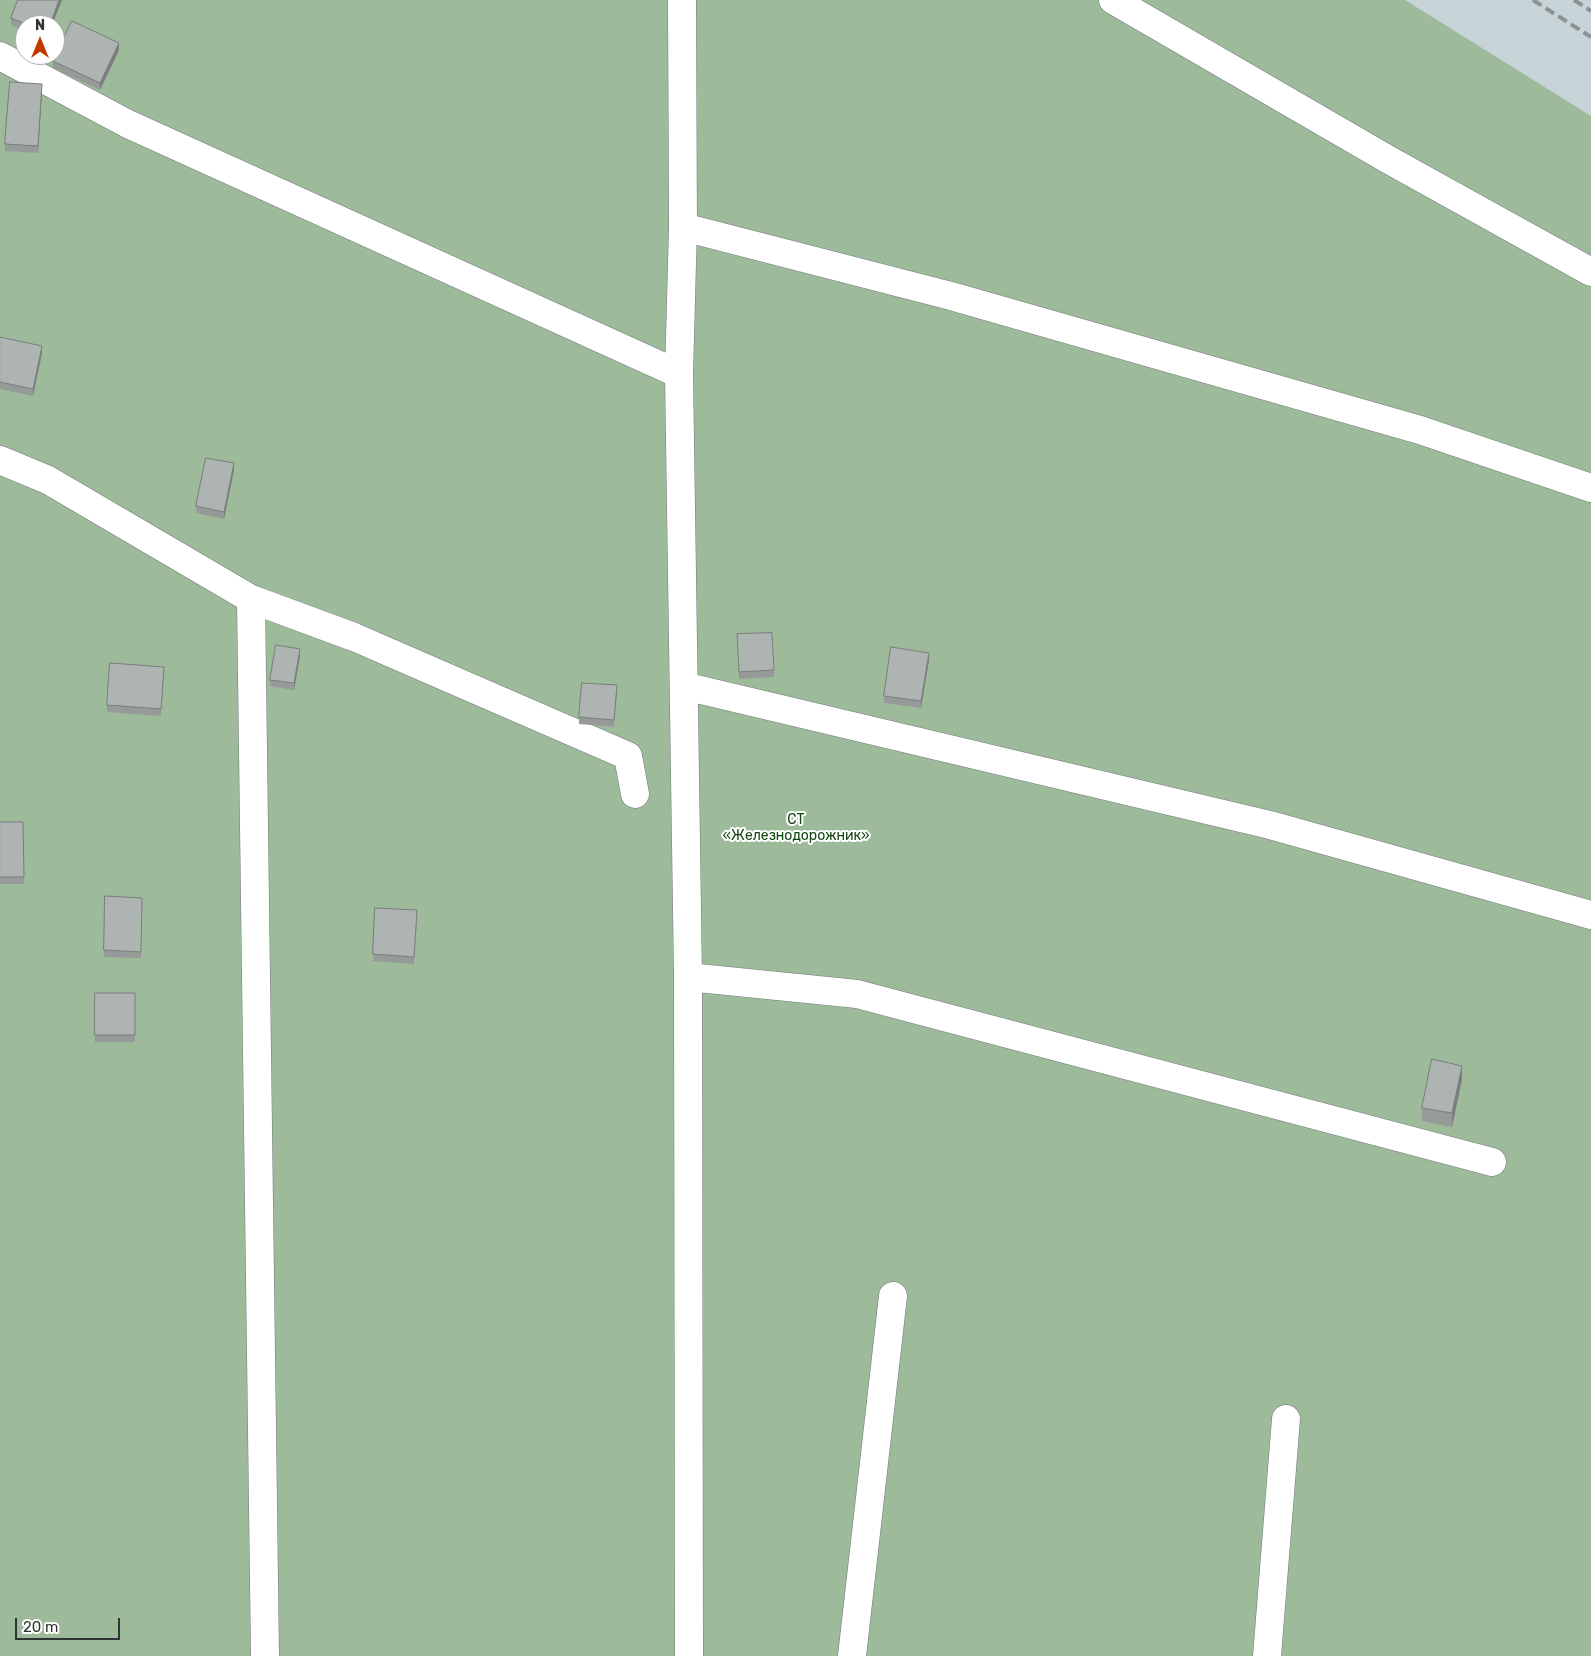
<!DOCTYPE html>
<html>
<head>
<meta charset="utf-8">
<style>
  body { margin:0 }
  #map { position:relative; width:1591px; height:1656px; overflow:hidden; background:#dae0e2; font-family:Rubik,sans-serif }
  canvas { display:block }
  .north { position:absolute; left:15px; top:15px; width:50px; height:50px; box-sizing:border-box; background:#fff; border:1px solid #acadad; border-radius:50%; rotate:0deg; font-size:14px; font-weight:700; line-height:20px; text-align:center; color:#303233 }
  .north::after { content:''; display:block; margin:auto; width:18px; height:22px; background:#c13a00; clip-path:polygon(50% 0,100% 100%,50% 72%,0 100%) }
  .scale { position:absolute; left:15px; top:1618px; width:105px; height:22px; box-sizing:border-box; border:2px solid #303233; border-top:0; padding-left:6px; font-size:15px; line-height:18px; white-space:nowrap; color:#303233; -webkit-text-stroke:4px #fff; paint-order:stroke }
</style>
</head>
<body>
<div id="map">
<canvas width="1591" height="1656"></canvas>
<div class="north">N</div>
<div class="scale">20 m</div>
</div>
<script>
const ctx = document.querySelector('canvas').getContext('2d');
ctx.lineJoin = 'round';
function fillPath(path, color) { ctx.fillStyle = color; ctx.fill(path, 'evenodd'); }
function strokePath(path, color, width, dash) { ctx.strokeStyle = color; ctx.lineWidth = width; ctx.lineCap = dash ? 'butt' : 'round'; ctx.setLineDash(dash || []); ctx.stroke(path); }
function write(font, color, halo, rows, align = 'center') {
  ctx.font = font + ' Rubik,sans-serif'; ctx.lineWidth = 4; ctx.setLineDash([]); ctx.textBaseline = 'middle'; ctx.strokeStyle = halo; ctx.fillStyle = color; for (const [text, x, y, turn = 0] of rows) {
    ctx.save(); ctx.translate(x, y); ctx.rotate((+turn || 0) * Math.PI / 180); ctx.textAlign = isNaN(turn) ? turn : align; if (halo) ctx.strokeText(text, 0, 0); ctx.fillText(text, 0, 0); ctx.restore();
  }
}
const built = new Path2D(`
  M1384 0H1591V129Z`);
const green = new Path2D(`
  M0 0H1405L1591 116V1656H0ZM25 25H55V55H25Z`);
const minor = new Path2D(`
  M682 0 683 227 679 374 688 977 689 1656
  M1113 0 1389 160 1591 272
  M0 56 128 124 679 374
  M683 227 951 296 1420 430 1591 488
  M0 460 48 480 251 599 354 637 628 756 635 794
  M251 599 265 1656
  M684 686 1270 825 1591 915
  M688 977 857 994 1492 1162
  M852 1656 893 1296
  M1267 1656 1286 1419`);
const rail = new Path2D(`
  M1533 0 1591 37
  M1574 0 1591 11`);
const wall = new Path2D(`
  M18 0H62L52 25H25V31L11 25V18Z
  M119 50 100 90 53 68V61Z
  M42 91 38 153 5 151V144Z
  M0 337 42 353 33 396 0 389Z
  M234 470 224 519 196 513V506Z
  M737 641 774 670V677L739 679Z
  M300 656 294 690 270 686V680Z
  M929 660 921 708 884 703V696Z
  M164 674 161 716 107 712V705Z
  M617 692 614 727 579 724V717Z
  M0 822H23L24 884H0Z
  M105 896 142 898 141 958 104 957Z
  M417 917 414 964 373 961V954Z
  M95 993H135V1042H95Z
  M1462 1079 1452 1127 1422 1121V1108Z`);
const shadedWall = new Path2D(`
  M59 0H62L52 25H50Z
  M119 43V50L100 90V83Z
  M42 84V91L38 153V146Z
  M42 346V353L33 396V389Z
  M234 463V470L224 519V512Z
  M300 649V656L294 690V683Z
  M929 653V660L921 708V701Z
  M1462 1066V1079L1452 1127V1113Z`);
const building = new Path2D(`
  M18 0H59L50 25H28L11 18Z
  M72 21 119 43 100 83 53 61Z
  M10 82 42 84 38 146 5 144Z
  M0 337 42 346 33 389 0 382Z
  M206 458 234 463 224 512 196 506Z
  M772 633 774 670 739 672 737 634Z
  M276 645 300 649 294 683 270 680Z
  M891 647 929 653 921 701 884 696Z
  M110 663 164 667 161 709 107 705Z
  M582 683 617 685 614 720 579 717Z
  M0 822H23L24 877H0Z
  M105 896 142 898 141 952 104 950Z
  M375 908 417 910 414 957 373 954Z
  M95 993H135V1035H95Z
  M1432 1059 1462 1066 1452 1113 1422 1108Z`);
const parkNames = [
  ["СТ",796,820],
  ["«Железнодорожник»",796,836]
];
fillPath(built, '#c6d4d7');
fillPath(green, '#9dba9a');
strokePath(minor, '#747a7b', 29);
strokePath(minor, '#fff', 28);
strokePath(rail, '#8d9193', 4, [10, 5]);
fillPath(wall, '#969b99');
fillPath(shadedWall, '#7a7e7d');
fillPath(building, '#aeb4b2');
strokePath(building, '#7a7e7d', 1);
write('14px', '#134610', '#fff', parkNames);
</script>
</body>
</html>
